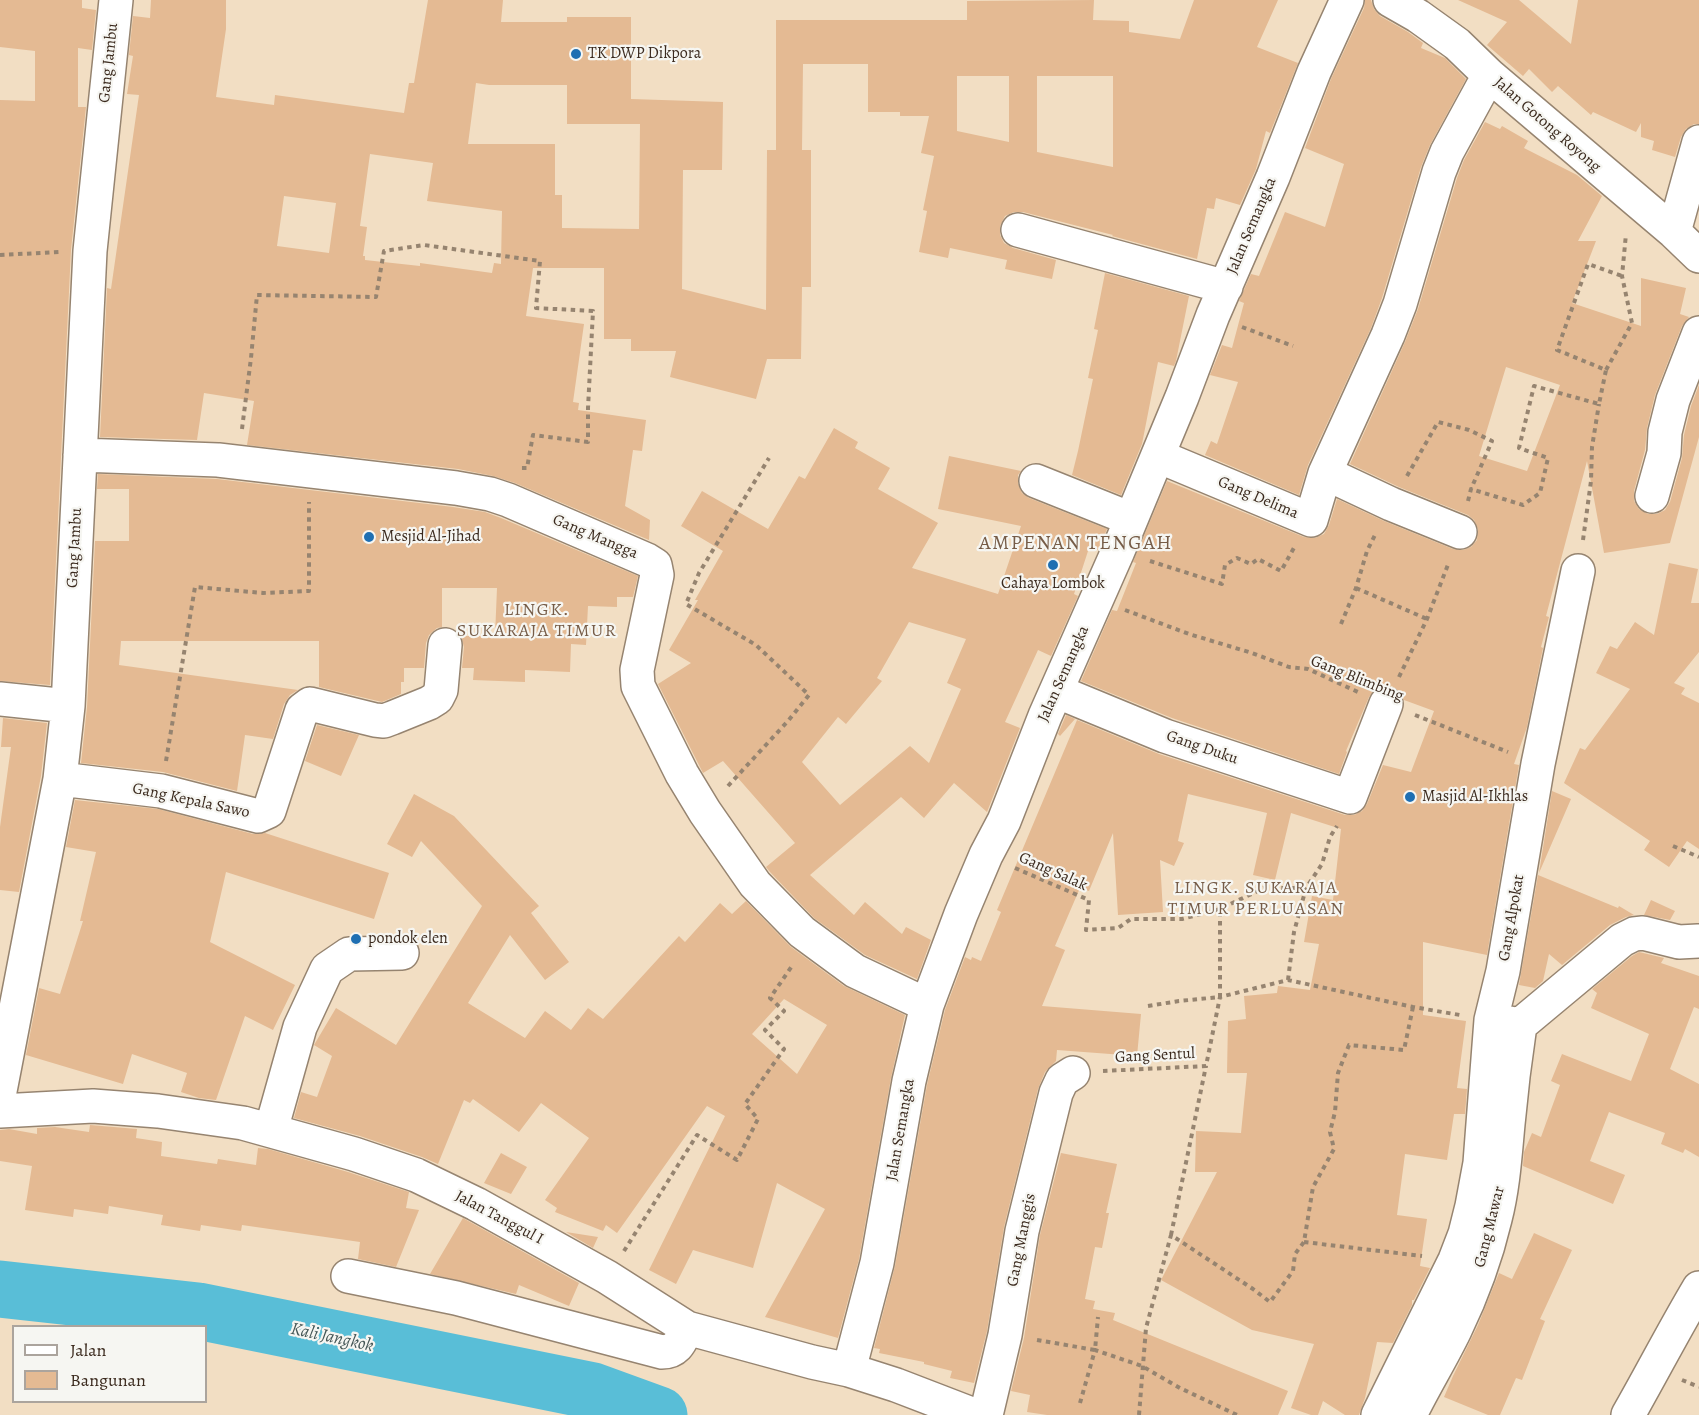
<!DOCTYPE html>
<html>
<head>
<meta charset="utf-8">
<style>
  body { margin:0 }
  #map { position:relative; width:1699px; height:1415px; overflow:hidden; background:#f2dec3; font-family:Alegreya,serif }
  canvas { display:block }
  .legend { position:absolute; left:12px; top:1325px; width:195px; height:78px; box-sizing:border-box; background:#f6f6f2; border:2px solid #aba49d; margin:0; padding:8px 10px; list-style:none; font-size:18px; color:#3b2a1e }
  .legend li { display:flex; align-items:center; gap:12px; height:30px }
  .legend b { width:30px; border:2px solid #aba49d }
</style>
</head>
<body>
<div id="map">
<canvas width="1699" height="1415"></canvas>
<ul class="legend">
<li><b style="height:8px;background:#fff"></b>Jalan</li>
<li><b style="height:16px;background:#e4ba93"></b>Bangunan</li>
</ul>
</div>
<script>
const ctx = document.querySelector('canvas').getContext('2d');
ctx.lineJoin = 'round';
function strokePath(path, color, width, dash) { ctx.strokeStyle = color; ctx.lineWidth = width; ctx.lineCap = dash ? 'butt' : 'round'; ctx.setLineDash(dash || []); ctx.stroke(path); }
function fillPath(path, color) { ctx.fillStyle = color; ctx.fill(path, 'evenodd'); }
function write(font, color, halo, rows, align = 'center') {
  ctx.font = font + ' Alegreya,serif'; ctx.lineWidth = 4.5; ctx.setLineDash([]); ctx.textBaseline = 'middle'; ctx.strokeStyle = halo; ctx.fillStyle = color; for (const [text, x, y, turn = 0] of rows) {
    ctx.save(); ctx.translate(x, y); ctx.rotate((+turn || 0) * Math.PI / 180); ctx.textAlign = isNaN(turn) ? turn : align; if (halo) ctx.strokeText(text, 0, 0); ctx.fillText(text, 0, 0); ctx.restore();
  }
}
const river = new Path2D(`
  M0 1289 198 1311 593 1391 659 1415`);
const building = new Path2D(`
  M0 0H82V8L96 10 92 50 78 48V107H86L71 250 50 685 0 681V100L35 101V51L0 47Z
  M151 0H226V29L216 97 274 105 275 95 404 113 409 83H414L428 0H503L501 22H567V17H631V99L723 102 722 170H683L682 289 766 310 767 150H776V20H967V1L1094 0 1093 20 1129 21V32L1180 39 1194 0H1278L1257 47 1298 63 1270 133 1266 131 1256 169 1240 205 1216 198 1214 209 1207 208 1197 259 1112 236 1113 235 1023 212H1014L1005 216 1000 226V235L1004 243 1013 248 1056 260 1052 279 1005 269 1007 260 950 248 948 258 919 252 927 211 923 210 934 156 921 153 929 116H900V112H868V64H803L802 150H811V287H802L801 359H767L756 399 670 377 676 351H631V339H604V268H533L526 316 584 324 573 402 579 403 578 410 646 420 642 451 633 450 625 506 650 520 649 540 515 483 493 476 458 469 247 445 254 401 204 393 197 440 100 437 107 288 111 289 139 95 127 94 133 56 129 55 133 16 150 18ZM957 76H1009V142L957 131ZM1037 76H1113V167L1037 152ZM476 83 489 85H567V124H640L639 229 562 228V195H555V144H468ZM370 154 433 163 427 201 502 211 501 264 494 263 492 273 420 263V266L365 260V256H363L367 227 360 226ZM284 196 336 203 329 253 277 246Z
  M1365 0H1371L1374 9 1380 16 1408 32 1423 43 1421 48 1445 58 1466 79 1430 145 1421 167 1382 298 1371 328 1308 465 1299 495 1205 455 1211 441 1217 444 1238 382 1210 375 1222 345 1232 348 1244 303 1239 301 1251 274 1259 276 1285 212 1325 227 1344 164 1305 148 1331 79 1364 8Z
  M1458 0H1519L1571 44 1578 0H1699V124H1694L1686 129 1681 137 1675 157 1652 150 1654 141 1641 137V123L1636 132 1593 112 1591 115 1558 86 1552 92 1529 69 1523 76 1487 45 1507 22Z
  M1485 122 1500 129 1502 126 1528 141 1524 148 1577 175 1602 196 1578 241H1596L1572 303 1641 326V278L1686 288 1680 314 1689 317 1682 326 1655 395 1647 428 1645 450 1634 491V501L1639 509 1648 514H1657L1665 510 1670 502 1682 458 1684 435 1691 406 1699 385V437L1670 543 1604 553 1587 461 1546 616 1549 617 1541 647 1543 648 1527 727 1514 764 1519 765 1487 955 1423 942V1015L1466 1021 1457 1088 1467 1089 1465 1114H1454L1447 1160 1405 1154 1397 1215 1427 1219 1420 1266 1430 1268 1414 1300H1412V1305L1393 1343 1377 1342 1365 1398 1359 1415H1345L1323 1401 1318 1415H1311L1291 1408 1314 1344 1252 1330 1161 1280 1217 1172H1195L1196 1131 1241 1133 1247 1073H1227L1228 1021 1246 1019 1244 996 1277 993 1278 986 1310 990 1319 944 1304 942 1312 896 1333 900 1341 829 1291 813 1275 880 1253 875 1267 813 1188 794 1178 841 1184 843 1174 866 1160 860 1163 912 1118 915 1113 833 1089 891 1080 888 1055 946 1065 950 1042 1006 1141 1014 1137 1056 1057 1050 1056 1061 1045 1072 1038 1089 1004 1227 987 1331 974 1383 950 1378 952 1371 924 1364V1362L879 1353 880 1349 874 1348 895 1266 927 1085 945 1010 965 957 971 960 972 957 981 961 1001 912 997 910 1077 720 1159 754 1345 815H1354L1362 811 1367 804 1383 765 1411 772 1434 711 1404 700 1400 692 1392 686 1384 685 1375 689 1369 697 1346 751 1347 752 1339 774 1172 718 1081 681 1112 610 1117 611 1136 563 1133 562 1167 481 1304 537 1315 538 1324 534 1329 525 1337 499 1384 521 1453 549 1463 550 1471 547 1477 540 1478 529 1474 520 1468 515 1399 487 1350 464 1405 342 1418 309 1457 178 1464 160ZM1506 367 1560 385 1527 471 1479 456Z
  M1105 273 1189 296 1176 361 1174 366 1158 362 1142 444 1121 495 1072 475 1078 451 1093 379 1088 378 1098 330 1094 329Z
  M834 428 858 442 855 448 890 468 878 489 938 523 912 568 998 594 1021 526 938 509 949 456 1021 471 1018 475V484L1022 493 1029 498 1107 529 1098 550 1089 548 1074 594 1078 596 1051 656 1038 650 1005 722 1020 728 987 812 954 783 924 818 901 797 810 875 854 915 865 902 902 934 906 927 931 940 917 979 865 955 814 918 770 872 766 867 795 843 723 761 703 773 658 684 691 663 669 650 698 600H695L723 551 681 526 702 491 768 529 799 476 805 479ZM909 622 966 639 947 683 961 689 929 763 910 746 840 805 802 762 838 717 846 724 882 681 877 678Z
  M98 474 217 479 453 507 485 512 501 518 638 576 633 597H617V607L588 606 586 645 571 644 570 672 525 670V682L473 680 474 668H462L464 647 461 636H495L497 588H442V627L437 628 429 635 426 643 424 668H404V682H401V694L382 702 319 687V641H121L119 665 298 690 290 695 284 704 273 739 245 735 237 791 163 772 81 763 87 707 95 541H129V489H97Z
  M1669 563 1698 569 1691 603H1699V652L1674 683 1685 688 1681 694 1699 703V849L1687 841 1669 867 1644 850 1650 841 1564 783 1580 748 1585 750 1630 689 1596 673 1610 646 1617 649 1635 622 1654 635Z
  M1066 715 1075 719 1060 736 1058 734Z
  M3 718 47 723 41 776 19 892 0 890V827L11 747H1Z
  M317 725 359 735 341 776 305 761Z
  M1552 791 1571 799 1539 873Z
  M414 794 454 816 539 906 531 913 569 962 545 980 510 935 468 1003 525 1038 545 1011 571 1030 588 1008 603 1019 679 936 685 942 720 903 732 914 746 901 791 947 844 986 905 1015 891 1078 859 1259 838 1338 765 1317 825 1209 777 1183 753 1268 693 1250 676 1284 649 1270 725 1116 707 1106 617 1233 606 1225 603 1231 555 1212 557 1208 545 1200 589 1138 541 1103 519 1132 473 1099 470 1103 464 1100 438 1164 422 1157 360 1136 294 1118 301 1092 317 1097 332 1056 314 1045 336 1008 396 1045 482 906 421 841 412 857 387 844ZM784 999 827 1025 797 1074 752 1034Z
  M75 800 158 809 253 834 265 833 389 873 374 919 226 872 210 942 295 985 273 1030 245 1016 216 1100 199 1098 181 1092 187 1073 132 1054 123 1084 26 1055 39 988 60 994 83 921H80L96 852 66 847Z
  M1538 875 1618 908 1619 906 1634 915 1626 917 1610 925 1562 965 1549 954 1543 981 1535 988 1519 985Z
  M1651 900 1675 911 1670 920 1644 915Z
  M1639 952 1664 958 1661 963 1699 976V1009L1694 1007 1670 1069 1699 1084V1157L1685 1149 1683 1153 1661 1144 1665 1133 1609 1112 1590 1161 1625 1175 1613 1204 1523 1166 1524 1152 1532 1133 1541 1137 1560 1085 1551 1081 1562 1054 1631 1081 1649 1034 1591 1008 1597 993 1592 989 1632 956Z
  M90 1125 137 1129 136 1138 162 1142 161 1156 217 1164 218 1159 256 1165 258 1148 268 1149 348 1172 409 1192 406 1208 419 1210 396 1267 358 1259 360 1242 242 1225 241 1231 201 1225 200 1231 161 1225 163 1215 109 1206 108 1214 74 1209 73 1217 25 1210 32 1166 0 1161V1130L9 1129 37 1134V1128L55 1127 89 1132Z
  M501 1153 527 1167 511 1194 484 1183Z
  M1061 1153 1117 1164 1106 1213H1109L1102 1248 1095 1247 1085 1299 1095 1301 1093 1309 1115 1313 1113 1320 1288 1391 1278 1415H1047L1027 1412 1030 1395 1011 1391 1024 1338 1040 1235Z
  M463 1218 579 1283 569 1306 519 1285 516 1294 430 1274Z
  M566 1232 598 1237 593 1248Z
  M1534 1233 1572 1250 1540 1319 1545 1321 1522 1380 1516 1378 1500 1415H1488L1444 1397 1453 1376 1478 1325 1499 1273 1512 1279Z`);
const path = new Path2D(`
  M0 255 59 252
  M1242 327 1293 346
  M1606 370 1632 323 1622 276 1626 234
  M242 429 251 358 257 295 376 297 384 251 424 245 540 261 536 308 593 311 588 408V442L533 435 527 468H518
  M1407 476 1438 422 1469 430 1492 441 1471 489
  M1468 501 1471 489 1523 505 1540 493 1548 458 1519 448 1534 386 1599 404 1606 370 1557 350 1588 264 1622 276
  M1583 540 1591 481 1592 447 1599 404
  M1150 561 1222 584 1225 565 1237 558 1251 564 1258 559 1281 571 1295 546
  M1356 588 1427 619
  M1125 610 1189 634 1252 653 1289 667 1308 669 1358 692
  M1341 624 1356 588 1367 551 1376 533
  M1399 677 1427 619 1449 562
  M1415 715 1508 752
  M166 761 195 587 263 593 309 591V502
  M728 786 788 721 809 695 756 645 686 604 699 573 769 458
  M1673 846 1699 857
  M1015 868 1089 900 1086 930 1118 928 1131 919H1182L1220 909 1264 888H1306
  M1288 980 1294 932 1306 888 1322 864 1330 837 1337 826
  M1148 1006 1179 1001 1220 997V909
  M1103 1071 1206 1066 1220 997 1288 980 1413 1007 1460 1015
  M1171 1235 1206 1066
  M1304 1242 1422 1256
  M624 1251 697 1135 737 1160 758 1119 745 1104 784 1049 765 1030 784 1011 770 998 792 966
  M1037 1340 1095 1350 1098 1317
  M1682 1380 1699 1387
  M1080 1403 1095 1350 1142 1366 1180 1388 1237 1415
  M1139 1415 1146 1328 1171 1235 1253 1289 1270 1302 1293 1271 1295 1254 1304 1242 1313 1187 1334 1149 1330 1132 1335 1112 1338 1073 1349 1045 1404 1050 1413 1007`);
const street = new Path2D(`
  M1390 0 1418 16 1457 44 1489 75 1674 232 1699 256
  M1018 230 1226 287
  M1674 232 1699 142
  M80 455 218 460 456 488 490 494 508 500 647 560 655 565 657 575 637 670 638 686 682 774 705 812 755 884 802 932 855 971 927 1005
  M1158 456 1311 520 1325 473 1391 504 1460 532
  M1325 473 1388 335 1400 304 1439 172 1447 152 1489 75
  M1036 481 1131 519
  M1652 496 1664 453 1665 432 1673 400 1699 333
  M1056 691 1165 736 1350 797 1386 704
  M0 699 68 706
  M60 779 161 791 258 816 269 811 302 710 310 704 375 720 384 721 392 718 429 703 437 698 441 690 445 645
  M1499 1021 1520 1025 1622 940 1634 934 1643 933 1679 942 1698 941
  M0 1091 60 779 68 706 90 251 116 0
  M0 1111 93 1106 158 1111 243 1123 354 1154 416 1175 476 1204 607 1277 687 1328 812 1362 849 1370 896 1385 974 1415
  M271 1130 300 1027 327 969 349 954 402 953
  M348 1276 456 1298 662 1352C678 1352 681 1340 687 1328
  M849 1370 877 1263 909 1081 927 1005 961 914 986 855 1004 821 1045 716 1118 551 1182 397 1213 315 1273 177 1314 72 1347 0
  M986 1415 1005 1335 1022 1231 1056 1093 1062 1080 1073 1073
  M1378 1415 1455 1260 1465 1234 1472 1206 1480 1163 1491 1020 1503 971 1538 764 1578 571
  M1410 1415C1424 1386 1441 1359 1455 1330 1472 1295 1486 1257 1495 1219 1503 1188 1505 1156 1508 1124 1511 1091 1515 1058 1520 1025
  M1628 1415C1652 1373 1674 1330 1699 1288`);
const markers = [
  [576,54,6,"#1f6fb2"],
  [369,537,6,"#1f6fb2"],
  [1053,565,6,"#1f6fb2"],
  [1410,797,6,"#1f6fb2"],
  [356,939,6,"#1f6fb2"]
];
const poiNames = [
  ["TK DWP Dikpora",588,54],
  ["Mesjid Al-Jihad",381,537],
  ["Cahaya Lombok",1053,584,"center"],
  ["Masjid Al-Ikhlas",1422,797],
  ["pondok elen",368,939]
];
const streetNames = [
  ["Gang Jambu",109,63,-84],
  ["Jalan Gotong Royong",1547,125,41],
  ["Jalan Semangka",1252,226,-67],
  ["Gang Delima",1258,498,23],
  ["Gang Mangga",595,537,23],
  ["Gang Jambu",75,548,-87],
  ["Jalan Semangka",1064,674,-66],
  ["Gang Blimbing",1357,679,22],
  ["Gang Duku",1202,748,19],
  ["Gang Kepala Sawo",191,801,12],
  ["Gang Salak",1053,872,24],
  ["Gang Alpokat",1512,918,-80],
  ["Gang Sentul",1155,1056,-3],
  ["Jalan Semangka",901,1130,-80],
  ["Jalan Tanggul I",499,1218,28],
  ["Gang Mawar",1490,1227,-76],
  ["Gang Manggis",1022,1240,-79]
];
const neighbourhoodNames = [
  ["LINGK.",537,611],
  ["SUKARAJA TIMUR",537,632],
  ["LINGK. SUKARAJA",1256,889],
  ["TIMUR PERLUASAN",1256,910]
];
const waterNames = [
  ["Kali Jangkok",332,1338,12]
];
const quarterNames = [
  ["AMPENAN TENGAH",1076,544]
];
strokePath(river, '#59bed7', 57);
fillPath(building, '#e4ba93');
strokePath(street, '#968470', 36);
strokePath(path, '#968470', 4, [4.5, 4.5]);
strokePath(street, '#fff', 33);
for (const [x, y, r, color] of markers) { const dot = new Path2D(); dot.arc(x, y, r, 0, 2 * Math.PI); ctx.fillStyle = color; ctx.fill(dot); strokePath(dot, '#f6f6f2', 2); }
write('16px', '#3b2a1e', '#f6f6f2', poiNames, 'left');
write('16px', '#3b2a1e', '#f6f6f2', streetNames);
ctx.letterSpacing = '1.5px';
write('18px', '#765c47', '#f6f6f2', neighbourhoodNames);
ctx.letterSpacing = '0px';
write('italic 18px', '#445656', '#f6f6f2', waterNames);
ctx.letterSpacing = '1.5px';
write('20px', '#765c47', '#f6f6f2', quarterNames);
ctx.letterSpacing = '0px';
</script>
</body>
</html>
